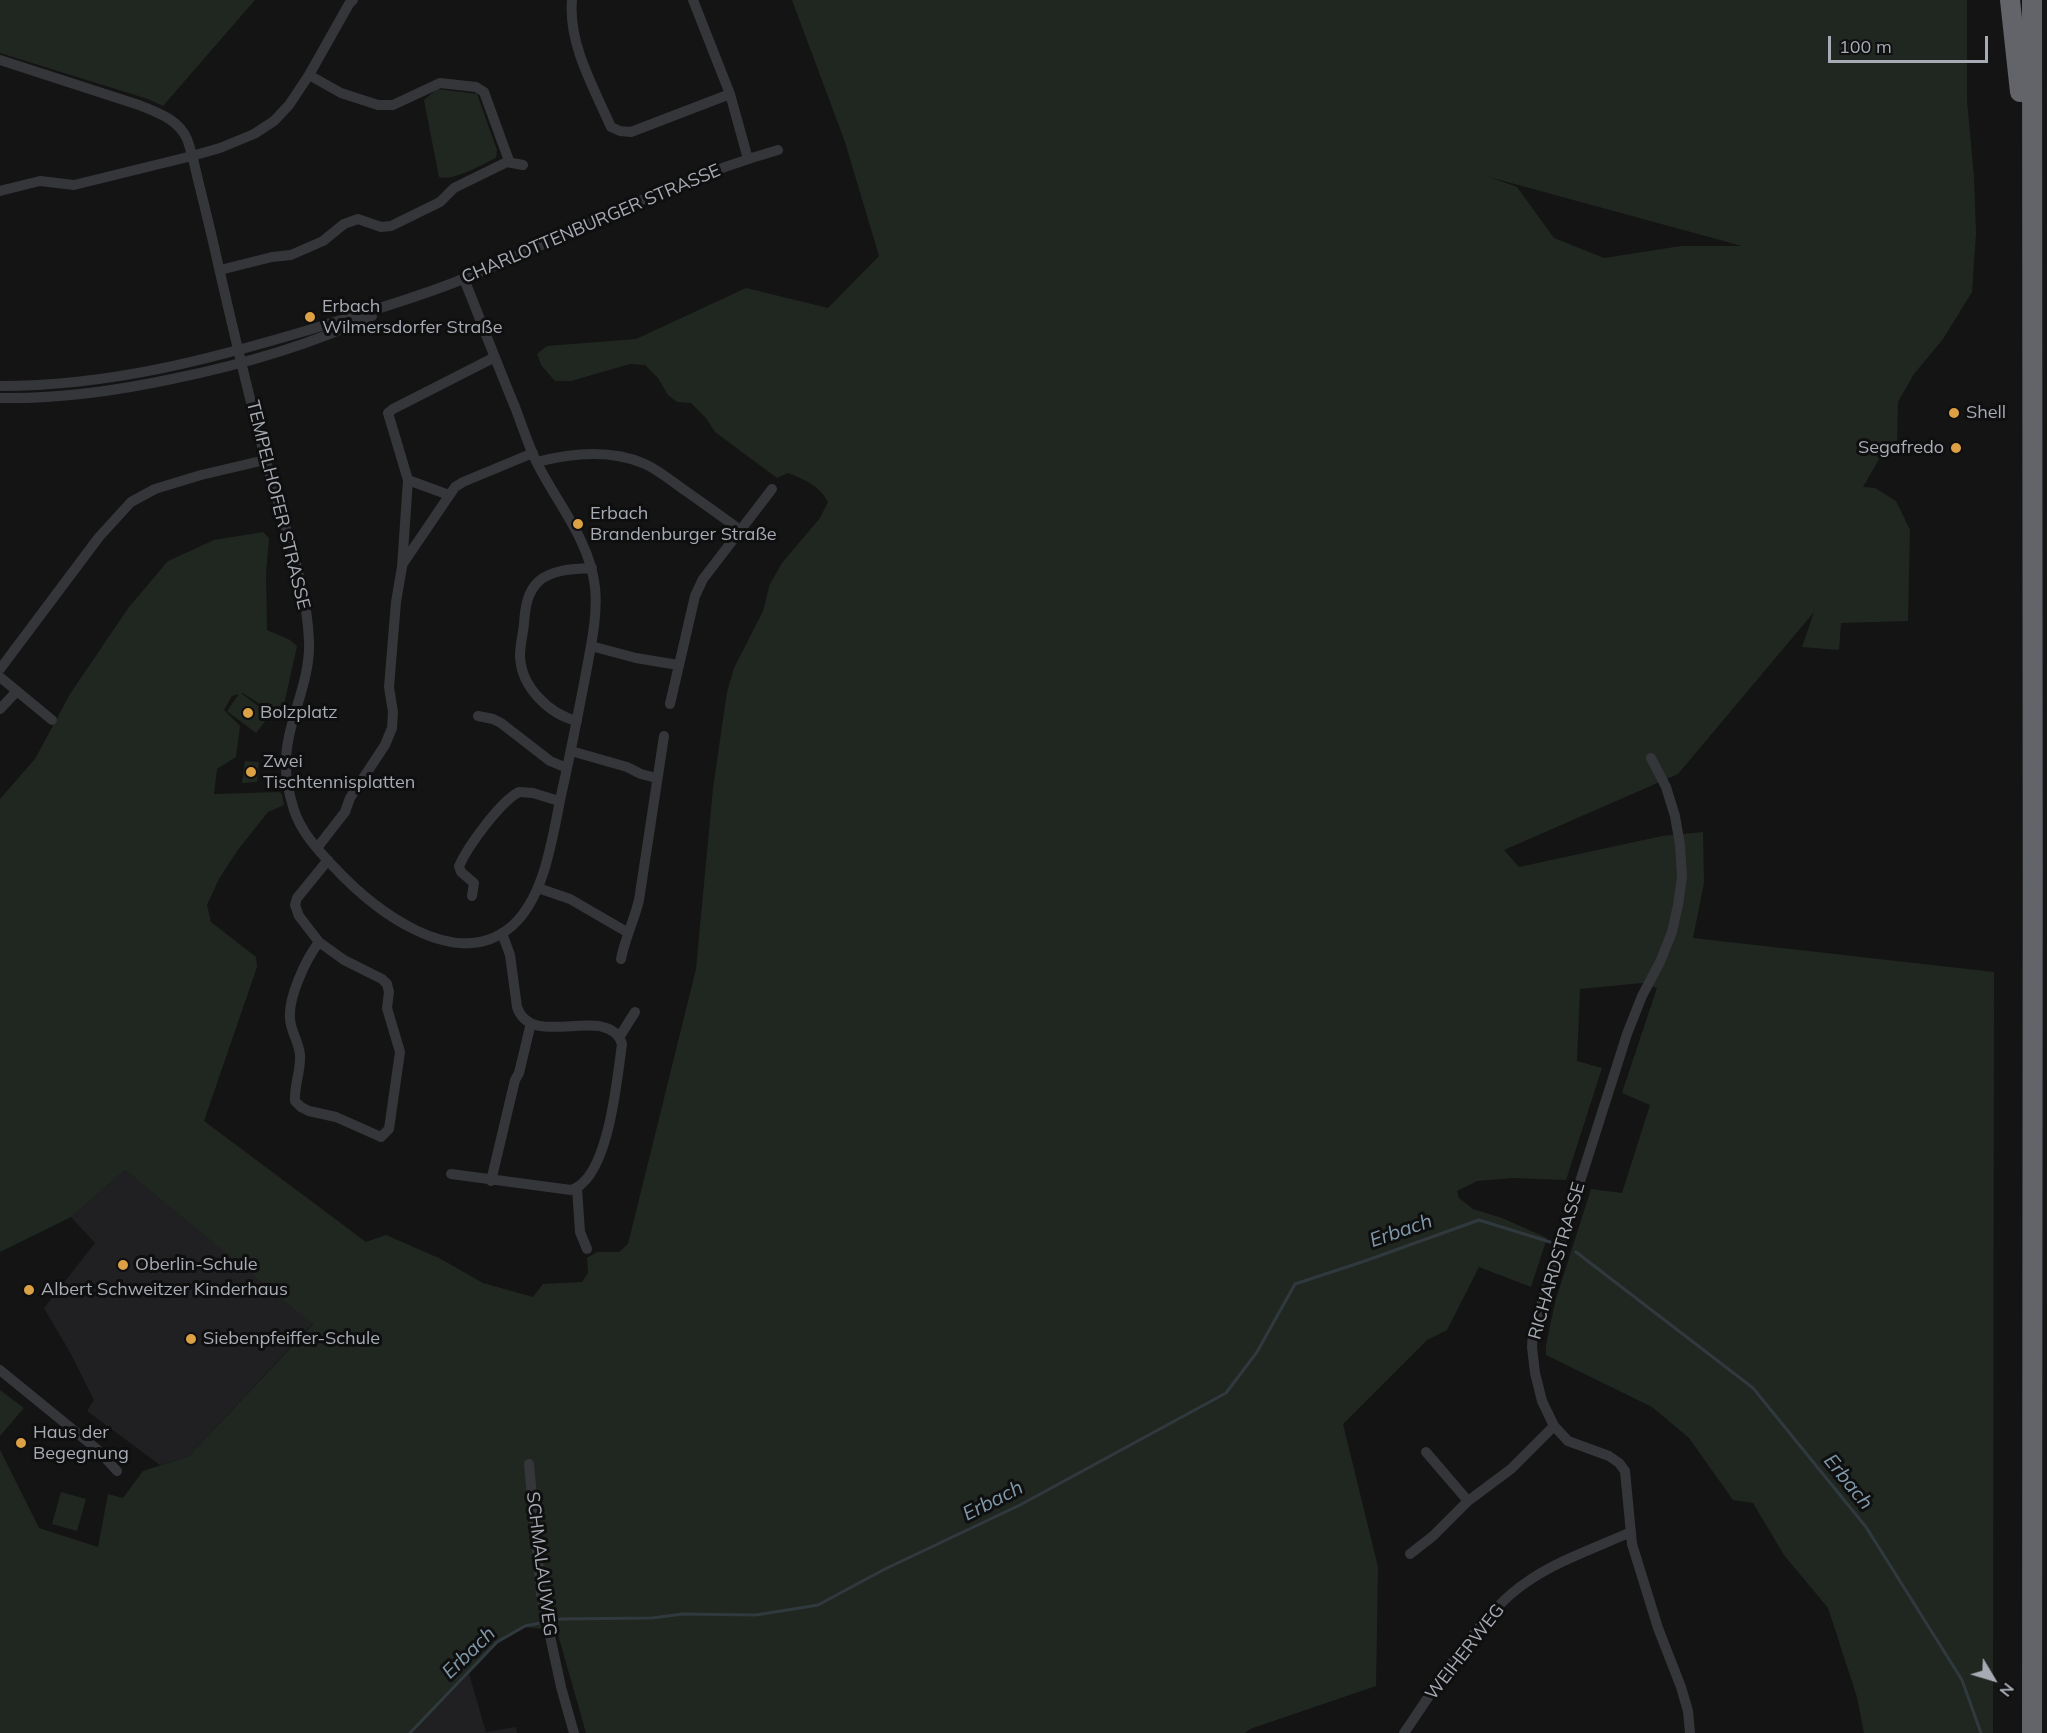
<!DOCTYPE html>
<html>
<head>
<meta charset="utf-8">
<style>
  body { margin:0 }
  #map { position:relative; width:2047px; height:1733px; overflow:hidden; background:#141415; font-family:Mulish,sans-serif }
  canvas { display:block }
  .north { position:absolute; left:1963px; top:1649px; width:60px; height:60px; -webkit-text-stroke:4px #0f0f10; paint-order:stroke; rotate:128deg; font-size:16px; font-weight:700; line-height:24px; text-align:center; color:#a7abb4 }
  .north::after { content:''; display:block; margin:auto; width:21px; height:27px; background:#a7abb4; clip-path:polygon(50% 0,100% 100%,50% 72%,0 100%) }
  .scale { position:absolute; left:1828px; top:36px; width:160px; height:27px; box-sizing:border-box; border:3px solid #a7abb4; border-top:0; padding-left:8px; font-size:18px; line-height:21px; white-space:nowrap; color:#a7abb4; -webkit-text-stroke:4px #0f0f10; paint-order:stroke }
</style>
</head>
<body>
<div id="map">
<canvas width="2047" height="1733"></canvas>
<div class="north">N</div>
<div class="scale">100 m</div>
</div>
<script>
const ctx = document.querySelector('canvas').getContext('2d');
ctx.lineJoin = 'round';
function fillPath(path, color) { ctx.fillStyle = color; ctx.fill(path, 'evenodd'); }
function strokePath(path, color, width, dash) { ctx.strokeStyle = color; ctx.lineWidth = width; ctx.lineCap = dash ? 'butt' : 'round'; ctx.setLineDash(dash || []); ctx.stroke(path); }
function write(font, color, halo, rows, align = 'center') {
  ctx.font = font + ' Mulish,sans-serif'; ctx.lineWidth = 6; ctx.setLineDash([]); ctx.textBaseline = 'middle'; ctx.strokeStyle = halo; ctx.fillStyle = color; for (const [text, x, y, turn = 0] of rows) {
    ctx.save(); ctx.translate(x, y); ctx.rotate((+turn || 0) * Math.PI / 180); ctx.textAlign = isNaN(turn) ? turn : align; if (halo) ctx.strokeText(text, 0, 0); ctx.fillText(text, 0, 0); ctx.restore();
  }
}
const built = new Path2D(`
  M125 1170 313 1323 189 1456 160 1465 87 1411 94 1400 71 1354 44 1308 95 1243 71 1217Z
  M469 1674 486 1732 516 1727 517 1733H413Z`);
const green = new Path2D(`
  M0 0H255L163 106 148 99 0 53Z
  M792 0H1967V101L1974 177 1976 233 1972 292 1943 339 1914 374 1898 402 1897 445 1885 449 1863 487 1875 488 1896 501 1910 530 1908 621 1841 623 1839 650 1802 647 1814 612 1678 774 1504 850 1519 867 1662 836 1703 832 1704 883 1693 938 1994 972 1993 1733H1864L1857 1697 1828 1608 1784 1555 1753 1503 1733 1500 1689 1438 1652 1407 1546 1355V1346L1555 1302 1591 1189 1622 1193 1650 1105 1622 1093 1657 988 1642 983 1580 989 1577 1061 1602 1068 1566 1180 1512 1178 1477 1181 1457 1191 1459 1198 1473 1209 1502 1218 1547 1238 1531 1287 1479 1267 1447 1330 1427 1340 1343 1424 1378 1567 1376 1686 1250 1729 1245 1733H586L557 1631 526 1627 497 1644 413 1733H0V1450L39 1528 98 1547 108 1494 123 1498 143 1471 189 1456 313 1324 125 1170 71 1217 0 1252V799L35 759 70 694 129 607 168 561 214 540 263 532 269 538 266 574 267 630 290 640 297 646 283 709 275 714 243 693H241L270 715 256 733 227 711 239 694 232 696 224 710 240 726 236 757 217 769 214 794 280 792 282 795 284 805 268 812 237 851 219 879 207 905 211 922 256 957 257 967 204 1121 366 1242 386 1235 441 1259 483 1283 533 1297 543 1284 582 1282 588 1273 587 1258 597 1252H619L628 1244 696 969 713 788 727 692 734 668 763 611 770 584 782 563 820 518 828 502C819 485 805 480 788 473L777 478 715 432 706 418 691 403 677 402 668 395 658 378 645 365 630 364 571 381H555L541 365 537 354 547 346 636 339 746 288 828 308 879 256 845 142ZM1489 177 1742 246H1743H1681L1604 258 1554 238 1517 187Z
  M437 89 477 94 497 150 496 158C483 164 452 182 439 177L424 100Z
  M245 761 259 762 257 782 242 783Z
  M0 1390 24 1408 0 1436Z
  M61 1492 86 1499 77 1531 52 1524Z`);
const stream = new Path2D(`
  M1576 1252 1753 1388 1866 1527 1962 1680 1981 1733
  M410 1733 497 1642 525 1626 561 1619 652 1618 683 1614 756 1615 818 1605 885 1569 1020 1505 1226 1393 1257 1352 1295 1284 1365 1261 1479 1220 1550 1242`);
const street = new Path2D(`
  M572 0C568 44 594 88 611 127L620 131 631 132 730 94
  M693 0 730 94 748 159
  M0 60 139 105C158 113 178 119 187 139 192 152 195 167 198 180 205 208 212 236 218 264 233 329 248 393 265 457 280 515 307 582 309 641 311 685 284 725 286 768 286 781 290 797 294 810 301 832 318 850 333 866 372 908 455 975 512 926 548 894 553 828 564 782 572 746 579 709 586 673 591 645 598 615 595 587 590 541 557 503 537 463 528 445 522 425 515 407 497 364 481 321 464 279
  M507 162 523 165
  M0 191 40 181 74 185 192 156 220 148 254 134 274 121 289 105 309 75 349 4 353 0
  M220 270 272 257 291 255 323 241 344 224 358 219 381 227 391 226 440 202 454 188 507 162 508 158 484 92 476 87 440 83 393 105H378L341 93 309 75
  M0 386C109 386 208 360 312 329 363 313 414 299 463 279 568 236 669 181 778 150
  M0 398C58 399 116 391 172 379 241 365 308 346 372 316
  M537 462C572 453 611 449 645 464 658 470 669 479 680 487 700 501 720 515 740 530
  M408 480 449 495
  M402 565 455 487 463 482 533 453
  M591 646 636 658 678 665
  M0 669 99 537 131 502 155 489 201 475 265 460
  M0 677 52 720
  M670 704 695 596 703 579 772 489
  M0 709 17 691
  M478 716 493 719 501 723 550 761 567 768
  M577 721C549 714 521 687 520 656 520 645 523 634 524 624 525 608 527 592 539 581 553 569 574 569 592 568
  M571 751 627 767 641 774 656 778
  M1651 758 1666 787 1675 816 1680 845 1682 877 1678 905 1672 932 1660 962 1642 996 1627 1034 1556 1257 1533 1331 1532 1347 1535 1373 1542 1401 1554 1426 1568 1441 1609 1456 1619 1463 1625 1471 1632 1544 1658 1628 1681 1687 1688 1711 1690 1733
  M317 848 345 812 350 798 385 745 392 728 393 712 389 687 396 602 402 567 408 480 388 413 393 409 495 357
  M538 888 570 899 627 932
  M472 896 474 883 461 872 459 866C468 846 500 802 519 792L533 793 559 801
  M319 942C306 959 288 997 290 1019 291 1032 299 1042 300 1055 301 1071 294 1085 295 1101L301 1107 309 1111 336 1117 381 1137 389 1129 400 1052 387 1008 389 992 387 984 382 979 344 960 319 942 299 916 295 905 297 898 328 860
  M621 959C625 938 634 921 639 900L664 736
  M620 1036 635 1012
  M451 1174 571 1190C609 1179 617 1078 622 1044 609 1002 531 1051 517 1007L510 955 502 933
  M491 1181 515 1080 519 1073 531 1023
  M577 1188 580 1232 587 1249
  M0 1370 98 1450 117 1471
  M1426 1452 1468 1501
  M529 1464 541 1594 561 1687 574 1733
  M1410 1554 1433 1536 1468 1501 1511 1469 1554 1426
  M1404 1733C1436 1687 1478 1616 1524 1584 1556 1561 1595 1548 1631 1532`);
const highway = new Path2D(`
  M2010 0 2020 92
  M2032 0C2032 578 2034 1155 2032 1733`);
const markers = [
  [310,317,6,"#dca045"],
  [1954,413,6,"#dca045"],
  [1956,448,6,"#dca045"],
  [578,524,6,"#dca045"],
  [248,713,6,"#dca045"],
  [251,772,6,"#dca045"],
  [123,1265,6,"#dca045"],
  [29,1290,6,"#dca045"],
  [191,1339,6,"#dca045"],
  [21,1443,6,"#dca045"]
];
const streetNames = [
  ["CHARLOTTENBURGER STRASSE",591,224,-23],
  ["TEMPELHOFER STRASSE",278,505,76],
  ["RICHARDSTRASSE",1557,1261,-74],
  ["SCHMALAUWEG",541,1564,83],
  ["WEIHERWEG",1465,1652,-52]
];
const poiNames = [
  ["Erbach",322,307],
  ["Wilmersdorfer Straße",322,328],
  ["Shell",1966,413],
  ["Segafredo",1944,448,"right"],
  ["Erbach",590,514],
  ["Brandenburger Straße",590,535],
  ["Bolzplatz",260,713],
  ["Zwei",263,762],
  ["Tischtennisplatten",263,783],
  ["Oberlin-Schule",135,1265],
  ["Albert Schweitzer Kinderhaus",41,1290],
  ["Siebenpfeiffer-Schule",203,1339],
  ["Haus der",33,1433],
  ["Begegnung",33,1454]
];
const waterNames = [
  ["Erbach",1401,1231,-19],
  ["Erbach",1848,1482,51],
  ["Erbach",993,1501,-27],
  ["Erbach",469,1653,-44]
];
fillPath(built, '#202022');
fillPath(green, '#202721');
strokePath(stream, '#30393e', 3);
strokePath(street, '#353639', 10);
strokePath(highway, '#62646a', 20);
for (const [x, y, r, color] of markers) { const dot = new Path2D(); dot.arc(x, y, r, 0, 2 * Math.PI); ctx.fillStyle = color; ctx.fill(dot); strokePath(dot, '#0f0f10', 2); }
write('18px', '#a7abb4', '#0f0f10', streetNames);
write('18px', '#a7abb4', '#0f0f10', poiNames, 'left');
write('italic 20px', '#819aab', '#0f0f10', waterNames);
</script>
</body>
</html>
